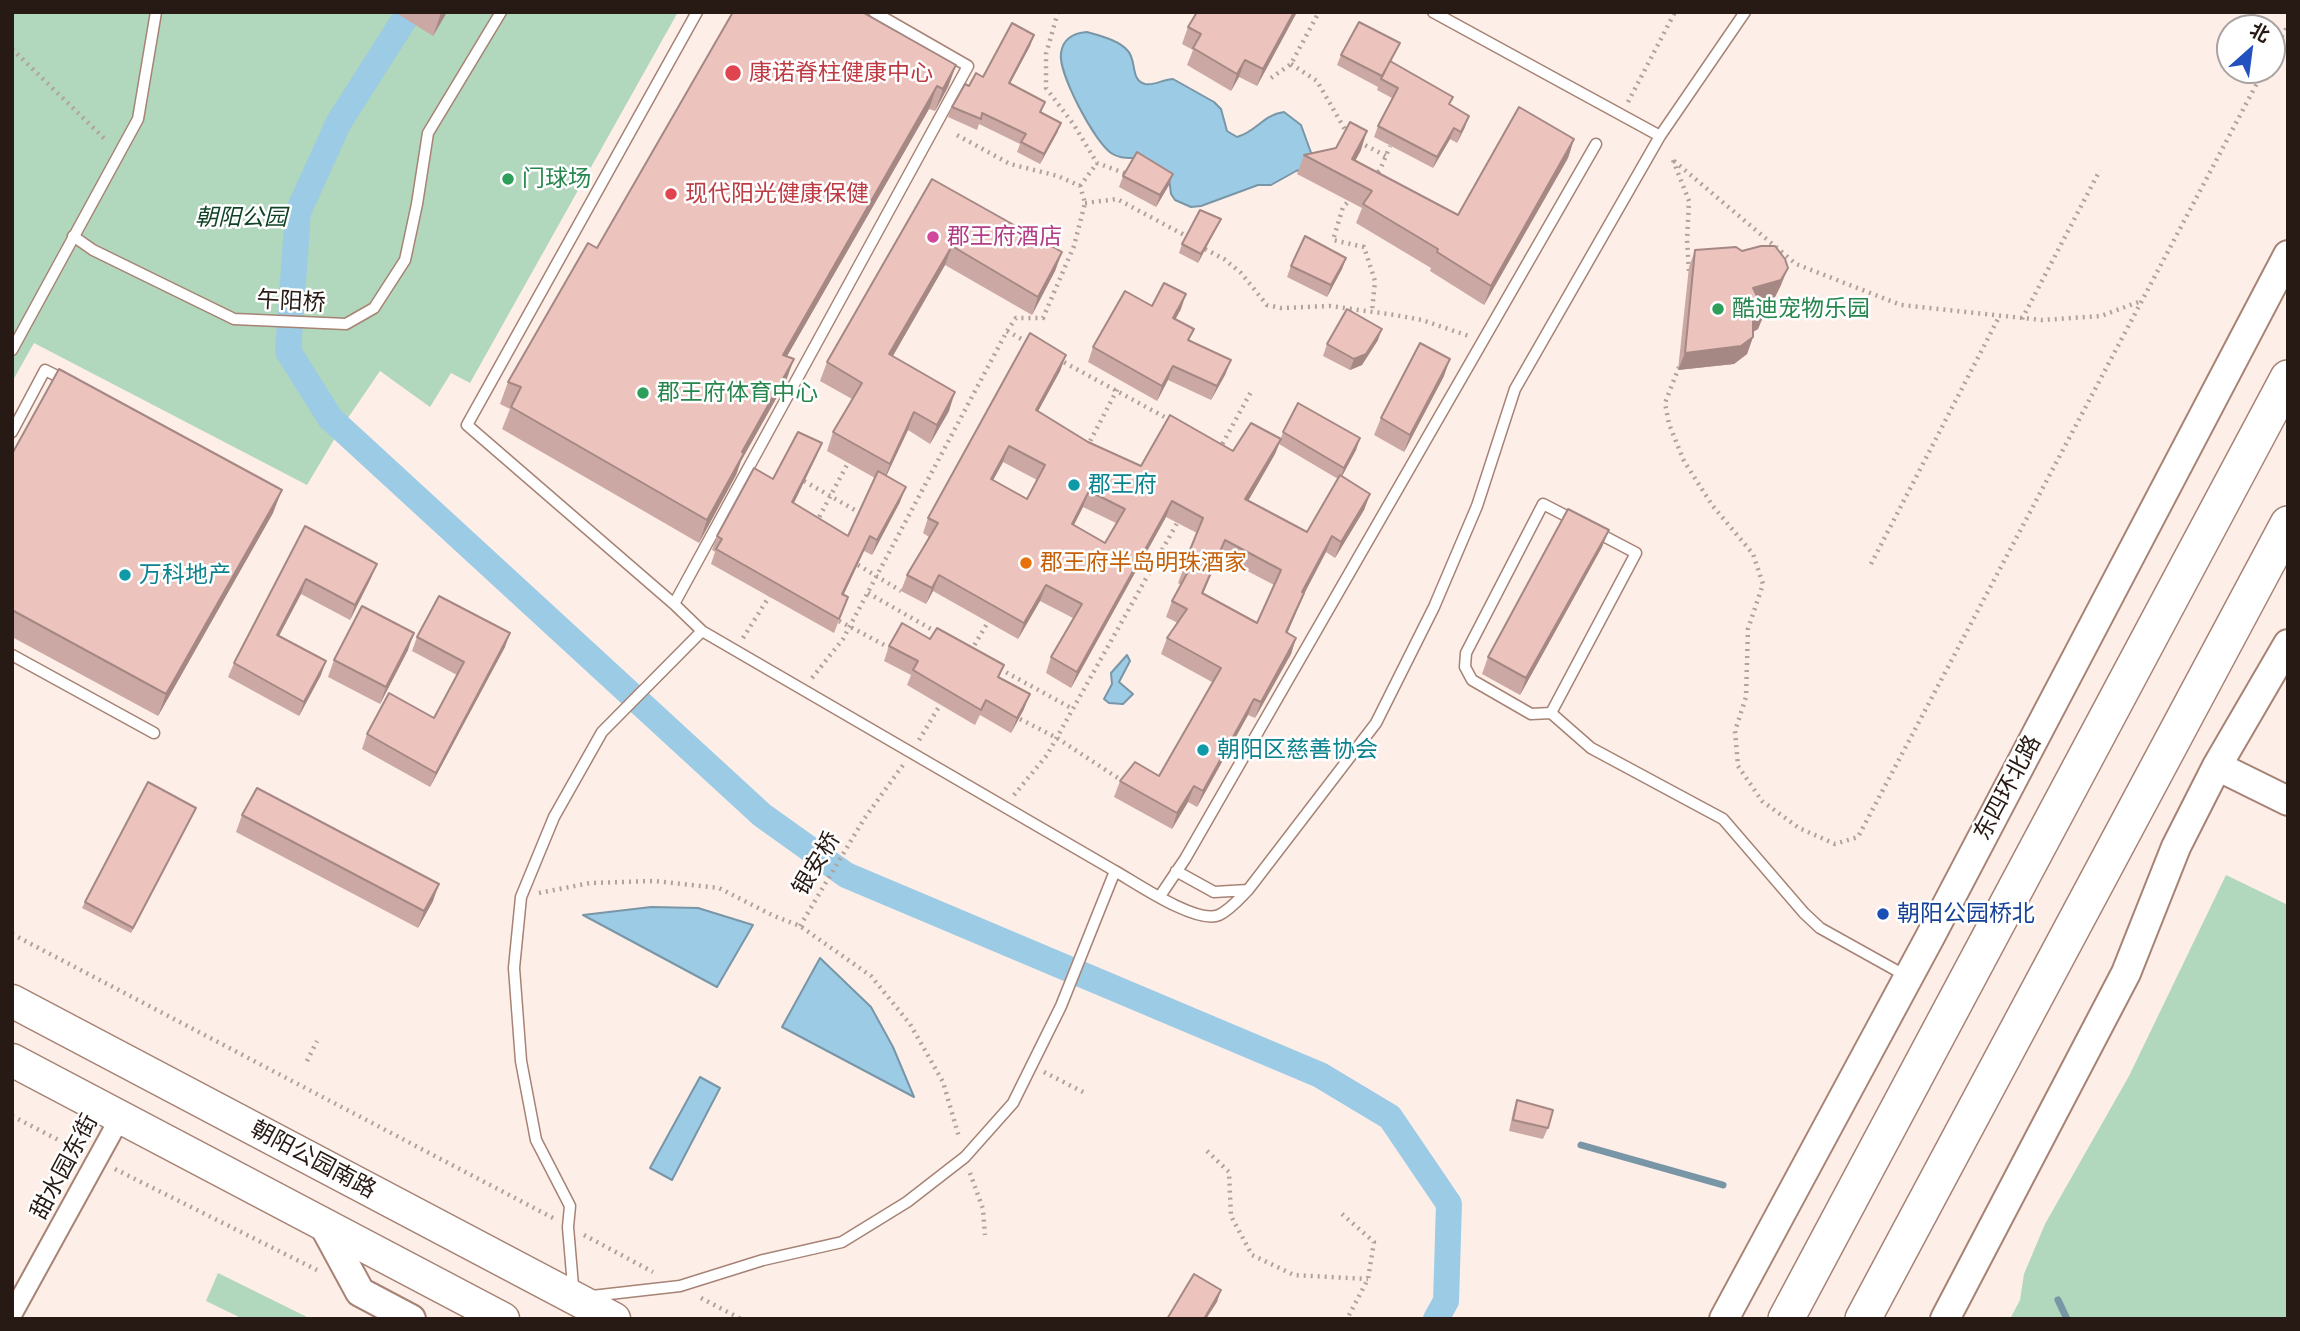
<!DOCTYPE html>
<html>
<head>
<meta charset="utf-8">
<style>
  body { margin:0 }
  #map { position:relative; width:2300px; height:1331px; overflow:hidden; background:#feeee8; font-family:Lora,"Noto Sans SC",serif }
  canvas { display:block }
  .frame { position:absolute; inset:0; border:14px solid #271a14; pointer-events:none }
  .north { position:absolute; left:2216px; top:14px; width:70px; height:70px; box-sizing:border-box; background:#fff; border:2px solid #a9a3a1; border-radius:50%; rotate:28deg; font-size:19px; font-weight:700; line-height:28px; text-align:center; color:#271a14 }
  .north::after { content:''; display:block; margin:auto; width:24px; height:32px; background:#2352c0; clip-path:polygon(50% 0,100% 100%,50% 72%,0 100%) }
</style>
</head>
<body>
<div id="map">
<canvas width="2300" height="1331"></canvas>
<div class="frame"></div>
<div class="north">北</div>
</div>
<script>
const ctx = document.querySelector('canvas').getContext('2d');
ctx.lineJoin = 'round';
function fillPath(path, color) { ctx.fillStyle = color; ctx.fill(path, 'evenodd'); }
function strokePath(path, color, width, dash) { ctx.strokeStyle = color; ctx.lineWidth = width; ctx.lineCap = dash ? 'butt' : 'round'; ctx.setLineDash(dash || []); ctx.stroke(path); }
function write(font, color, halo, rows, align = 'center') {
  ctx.font = font + ' Lora,"Noto Sans SC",serif'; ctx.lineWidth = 5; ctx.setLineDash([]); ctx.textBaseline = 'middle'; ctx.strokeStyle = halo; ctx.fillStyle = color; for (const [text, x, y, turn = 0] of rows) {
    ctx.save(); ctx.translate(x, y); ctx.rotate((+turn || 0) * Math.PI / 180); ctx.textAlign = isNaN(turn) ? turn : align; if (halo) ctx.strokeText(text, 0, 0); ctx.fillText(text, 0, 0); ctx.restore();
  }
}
const green = new Path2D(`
  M12 12H678L470 383 451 373 430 407 380 371 341 428 307 485 34 343 12 382Z
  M2226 875 2288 905V1319H2010L2020 1300 2024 1274 2045 1224 2129 1076Z
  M218 1273 311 1319H243L206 1301Z`);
const water = new Path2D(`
  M1087 32C1100 36 1119 40 1128 51 1137 61 1130 80 1145 84 1154 86 1164 79 1173 79L1214 102 1221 109 1227 131 1237 137C1258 131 1262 115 1284 112L1301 125 1314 161 1310 167 1296 171 1271 185H1258L1201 206 1191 207 1175 200 1171 194 1169 178C1161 173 1151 162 1143 159 1132 157 1121 160 1111 153 1094 141 1058 73 1061 53 1063 39 1073 33 1087 32Z
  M1127 655 1130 661 1119 682 1133 694 1123 704 1109 703 1104 699 1112 684 1111 673Z
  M651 907 698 908 753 925 717 987 583 915Z
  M820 958 871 1007 893 1047 914 1097 782 1027Z
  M700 1077 720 1088 672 1180 650 1168Z`);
const stream = new Path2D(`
  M1581 1145 1723 1185
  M2058 1300 2067 1319`);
const canal = new Path2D(`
  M409 12 339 122 298 212 288 351 330 418 762 815 846 875 1320 1075 1390 1117 1449 1204 1446 1301 1436 1319`);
const path = new Path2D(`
  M1058 12 1046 54V88L1074 125 1097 163 1127 174
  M12 49 107 141
  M2272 55 2288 25
  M1291 64 1317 81 1347 133
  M1271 78 1291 64 1319 12
  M1628 102 1675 12
  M1359 142 1386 156
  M1673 160 1689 201 1687 240 1689 271
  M1674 161 1796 264 1901 305 2042 320 2101 316 2141 301
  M1373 177 1380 170 1390 146
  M1080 186 1097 163
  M1352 198 1343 207 1333 240 1364 247 1375 281 1372 312
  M1085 203 1117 199 1188 237
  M1205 249 1224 259 1241 273 1267 305 1281 308 1330 306 1395 315 1422 320 1469 336
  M2022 319 2100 170
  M1007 331 1029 343
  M1058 359 1170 420
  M1679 367 1665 403 1669 424 1684 461 1712 505 1753 554 1763 584 1748 629 1746 697 1735 731 1738 766 1762 801 1799 828 1835 844 1858 837 2264 70
  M1087 447 1119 386
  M1219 450 1252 390
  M804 481 860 513
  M816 523 848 463
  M1871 564 1999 317
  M858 565 901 591
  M868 593 938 633
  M839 621 890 648
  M743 638 772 592
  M971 651 988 622
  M1000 669 1073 709
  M812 678 843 639 1007 331 1016 318H1043L1074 246 1085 203 1080 186 1058 176 1010 164 955 134
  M1020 719 1057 738 1124 782
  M919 740 940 705
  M1014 795 1047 755 1180 518
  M539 893 590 883 655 881 719 888 774 916 800 926 871 976 910 1024 943 1082 959 1137
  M800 926 864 819 903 765
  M12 934 555 1219
  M307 1061 317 1041
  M1044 1072 1087 1094
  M12 1116 80 1151
  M1207 1151 1229 1172 1231 1216 1252 1255 1294 1275 1368 1279
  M115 1169 317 1270
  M970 1173 983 1209 985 1235
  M1342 1214 1374 1242 1368 1279 1347 1319
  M584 1235 653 1272
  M701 1298 741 1319`);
const lane = new Path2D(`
  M697 12 467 425 674 604 702 631
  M1433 12 1660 136 1745 12
  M73 236 93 250 234 319 346 324 374 308 405 260 417 204 428 133 501 12
  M12 350 138 119 156 12
  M12 432 45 370 67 381
  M1576 521 1543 504 1466 653 1465 667 1472 680 1531 714 1551 713 1591 748 1723 819 1804 913 1820 928 1908 977
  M674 604 968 66 874 12
  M702 631 1115 871 1061 1006 1013 1103 965 1157 907 1202 842 1242 763 1260 680 1286 574 1298 568 1227 570 1206 536 1140 521 1061 514 968 521 897 554 817 602 732Z
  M12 655 154 733
  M1551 713 1636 553 1596 532
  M1115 871C1136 883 1197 925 1219 915 1230 910 1239 899 1248 890L1376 723 1434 607 1477 506 1515 389 1660 136
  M1176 871 1214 892 1248 890
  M1160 896 1185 859 1596 144`);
const street = new Path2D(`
  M12 1314 121 1116`);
const secondary = new Path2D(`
  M2217 766 2288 801
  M322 1222 360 1292 411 1319
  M1724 1319 1930 937 2288 255
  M1945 1319 2126 973 2176 847 2217 766 2288 644`);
const primary = new Path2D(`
  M12 1001 614 1319
  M12 1060 503 1319`);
const highway = new Path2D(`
  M1786 1319 2288 378
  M1863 1319 2288 524`);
const wall = new Path2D(`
  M395 12H447L433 36Z
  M1297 12 1257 86 1239 77 1231 91 1187 65 1193 50 1182 44 1188 27Z
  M1034 35 1030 46 1010 83 1045 102 1041 112 1061 123 1057 133 1040 164 1017 152 1020 144 979 124 977 130 948 117 952 107 969 86 983 77Z
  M1400 43 1391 62 1450 105 1465 127 1457 143 1450 139 1433 168 1374 137 1378 126 1392 98 1377 90 1378 87 1337 65 1341 55Z
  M956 65 948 87 935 111 929 109 787 356 786 381 741 461 736 475 699 543 502 429 510 409 500 404 508 382 597 248Z
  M1574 139 1568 158 1484 305 1430 271 1431 268 1356 223 1362 208 1297 174 1304 155 1361 150 1355 161 1458 215Z
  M1173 174 1169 185 1156 207 1119 187 1123 176Z
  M932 179 1062 252 1055 271 1032 315 945 265 893 356 949 411 930 444 908 430 886 476 900 502 872 555 864 551 843 595 848 597 834 633 711 564 715 552 712 550 717 536 773 479 822 443 816 457 794 503 848 536 875 478 827 451 833 432 852 399 820 381 827 362Z
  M1221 219 1217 227 1198 263 1179 253 1182 244Z
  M1695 250 1781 285 1775 297 1759 301 1765 312 1758 329 1753 332V337L1747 354 1734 364 1678 370 1689 267Z
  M1346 258 1342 269 1327 297 1287 277 1291 266Z
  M1152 306 1181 309 1175 319 1190 341 1231 360 1225 375 1211 400 1168 380 1157 401 1088 362 1093 347Z
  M1378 340 1362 365 1350 370 1323 356 1327 344Z
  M1066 355 1060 371 1038 411 1088 442 1141 466 1233 451 1281 438 1283 432 1360 438 1356 450 1342 476 1370 494 1364 510 1335 558 1326 552 1304 594 1287 633 1296 638 1291 654 1255 718 1248 715 1197 807 1188 802 1172 829 1114 797 1120 781 1159 776 1212 682 1161 654 1167 638 1178 623 1166 617 1172 601 1181 585 1178 583 1197 533 1166 517 1071 688 1046 673 1051 657 1073 618 1040 601 1018 639 933 591 926 604 901 591 907 575 929 537 923 533 928 518ZM1279 444 1338 479 1307 532 1248 501 1275 454ZM1003 462 1037 480 1027 499 993 480ZM1083 507 1116 523 1105 543 1074 525ZM1219 556 1274 585 1257 623 1203 594Z
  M1444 376 1404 452 1374 435 1381 418Z
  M12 454 273 513 158 716 12 637Z
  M305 526 371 578 350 620 301 594 279 636 321 675 299 716 228 677 234 663Z
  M1609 530 1602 547 1520 695 1482 674 1488 657Z
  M417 637 505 647 430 787 362 749 367 734 434 718 457 675 412 651Z
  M889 646 1000 678 1024 709 1011 733 980 715 975 725 907 685 911 675 884 661Z
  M408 650 380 704 328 677 334 660Z
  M196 808 131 933 82 908 85 902Z
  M242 815 433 901 418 928 236 832Z
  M1517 1100 1548 1128 1543 1139 1509 1131 1513 1112Z`);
const shadedWall = new Path2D(`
  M442 12H447L433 36 441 13Z
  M1294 12H1297L1257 86 1263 69Z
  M1034 35 1030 46 1005 93 1009 83Z
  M1245 60 1239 77 1231 91 1237 74Z
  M956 65 948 87 935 111 943 89Z
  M937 86 929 109 775 377 783 355Z
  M1469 116 1465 127 1457 143 1461 132Z
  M1061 123 1057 133 1040 164 1044 154Z
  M1454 128 1450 139 1433 168 1437 157Z
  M1367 131 1361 150 1346 178 1352 159Z
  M1574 139 1568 158 1484 305 1491 286Z
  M1173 174 1169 185 1156 207 1160 195Z
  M1221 219 1217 227 1198 263 1201 254Z
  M952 246 945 265 883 373 889 354Z
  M1062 252 1055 271 1032 315 1038 297Z
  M1346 258 1342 269 1327 297 1331 285Z
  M1788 268 1781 285 1775 297 1746 305 1753 288Z
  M1186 294 1181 309 1168 333 1173 318Z
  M1765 312 1758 329 1747 335 1753 318Z
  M1382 329 1378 340 1362 365 1350 370 1354 359Z
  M1753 337 1747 354 1734 364 1678 370 1685 353Z
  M1066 355 1060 371 1030 426 1036 410Z
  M794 359 786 381 741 461 736 475 699 543 707 520 742 452Z
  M1450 359 1444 376 1404 452 1410 435Z
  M1231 360 1225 375 1211 400 1217 386Z
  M1173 366 1168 380 1157 401 1162 386Z
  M955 392 949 411 930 444 937 425Z
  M914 412 908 430 883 483 890 464Z
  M1360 438 1356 450 1340 480 1344 468Z
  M1281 439 1275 454 1240 515 1245 499Z
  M822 443 816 457 787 517 792 502Z
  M1009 446 1003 462 985 495 991 479Z
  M906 487 900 502 872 555 877 540Z
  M282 490 273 513 158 716 166 694Z
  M1089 491 1083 507 1066 540 1072 524Z
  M1370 494 1364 510 1335 558 1341 542Z
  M1172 501 1166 517 1071 688 1077 672Z
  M1609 530 1602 547 1520 695 1526 678Z
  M870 536 864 551 837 609 842 594Z
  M1332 536 1326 552 1304 594 1281 648 1302 592Z
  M1225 540 1219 556 1196 609 1202 593Z
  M377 564 371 578 350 620 355 605Z
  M939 575 933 591 926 604 932 588Z
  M306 579 301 594 272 649 277 635Z
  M1046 585 1040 601 1018 639 1024 623Z
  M414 633 408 650 380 704 386 687Z
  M510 633 505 647 430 787 436 773Z
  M1296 638 1291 654 1255 718 1261 702Z
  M326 661 321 675 299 716 304 702Z
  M1030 694 1024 709 1011 733 1017 718Z
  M1254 699 1248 715 1197 807 1203 791Z
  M1194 786 1188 802 1172 829 1177 813Z
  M196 808 193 814 131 933 133 928Z
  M439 884 433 901 418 928 424 911Z
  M1221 1290 1217 1302 1206 1319H1204Z`);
const building = new Path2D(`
  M733 12H862L956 65 943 89 937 86 783 355 794 359 742 452 744 453 707 520 511 407 521 387 508 382 588 243 597 248Z
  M1197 12H1294L1263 69 1245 60 1237 74 1193 48 1201 34 1188 27Z
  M1359 22 1400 43 1382 76 1341 55Z
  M1012 23 1034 35 1009 83 1045 102 1040 112 1061 123 1044 154 1021 142 1026 134 982 113 981 119 952 107 965 84 969 86 976 73 983 77Z
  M1390 61 1453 97 1449 104 1469 116 1461 132 1454 128 1437 157 1378 126 1398 88 1381 79Z
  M1519 107 1574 139 1491 286 1437 252 1438 249 1363 204 1372 191 1304 155 1336 148 1350 122 1367 131 1352 159 1458 215Z
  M1137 152 1173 174 1160 195 1123 176Z
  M932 179 1062 252 1038 297 952 246 889 354 955 392 937 425 914 412 890 464 833 432 862 383 827 362Z
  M1200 210 1221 219 1201 254 1182 244Z
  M1305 236 1346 258 1331 285 1291 266Z
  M1761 246H1775L1785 259 1788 268 1781 280 1753 288 1765 312 1753 318V337L1741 346 1685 353 1695 250 1736 247 1742 251Z
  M1164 283 1186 294 1173 318 1194 329 1188 340 1231 360 1217 386 1173 366 1162 386 1093 347 1125 291 1152 306Z
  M1347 309 1382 329 1366 354 1354 359 1327 344Z
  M1030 333 1066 355 1036 410 1088 442 1141 466 1170 415 1233 451 1251 423 1281 439 1245 499 1307 532 1340 475 1370 494 1341 542 1332 536 1302 592 1304 593 1286 632 1296 638 1261 702 1254 699 1203 791 1194 786 1177 813 1120 781 1135 762 1159 776 1221 668 1167 638 1187 609 1172 601 1189 570 1183 567 1203 518 1172 501 1077 672 1051 657 1082 604 1046 585 1024 623 939 575 932 588 907 575 938 523 928 518ZM1009 446 1045 465 1027 499 991 479ZM1089 491 1125 509 1105 543 1072 524ZM1225 540 1281 570 1257 623 1202 593Z
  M1420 343 1450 359 1410 435 1381 418Z
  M59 369 282 490 166 694 12 610V454Z
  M1298 403 1360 438 1344 468 1283 432Z
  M798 432 822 443 792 502 848 536 878 471 906 487 877 540 870 536 842 594 848 597 839 619 716 549 722 539 717 536 754 468 773 479Z
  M1568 509 1609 530 1526 678 1488 657Z
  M305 526 377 564 355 605 306 579 277 635 326 661 304 702 234 663Z
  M439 596 510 633 436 773 367 734 389 693 434 718 464 662 417 637Z
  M362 606 414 633 386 687 334 660Z
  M902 623 930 639 937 628 1004 665 998 677 1030 694 1017 718 986 700 981 710 913 670 918 661 889 646Z
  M148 782 196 808 133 928 85 902Z
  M257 788 439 884 424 911 242 815Z
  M1517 1100 1553 1110 1548 1128 1513 1120Z
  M1194 1274 1221 1290 1204 1319H1167Z`);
const markers = [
  [733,73,9,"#e0444e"],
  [508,179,7,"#2e9e5b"],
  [671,194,7,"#e0444e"],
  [933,237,7,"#d1479c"],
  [1718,309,7,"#2e9e5b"],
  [643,393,7,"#2e9e5b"],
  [1074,485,7,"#0f9aa8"],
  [1026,563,7,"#e8710a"],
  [125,575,7,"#0f9aa8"],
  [1203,750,7,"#0f9aa8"],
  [1883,914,7,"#1a4fb4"]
];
const healthNames = [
  ["康诺脊柱健康中心",749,73],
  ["现代阳光健康保健",685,194]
];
const leisureNames = [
  ["门球场",522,179],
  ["酷迪宠物乐园",1732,309],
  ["郡王府体育中心",657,393]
];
const parkNames = [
  ["朝阳公园",241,218]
];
const hotelNames = [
  ["郡王府酒店",947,237]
];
const streetNames = [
  ["午阳桥",291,302,3],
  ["东四环北路",2008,788,-62],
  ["银安桥",817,864,-59],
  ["朝阳公园南路",313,1160,28],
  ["甜水园东街",65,1167,-62]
];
const cultureNames = [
  ["郡王府",1088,485],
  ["万科地产",139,575],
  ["朝阳区慈善协会",1217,750]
];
const foodNames = [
  ["郡王府半岛明珠酒家",1040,563]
];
const transitNames = [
  ["朝阳公园桥北",1897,914]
];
fillPath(green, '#b1d7bc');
fillPath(water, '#9ccbe6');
strokePath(water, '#7996a7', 2);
strokePath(stream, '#7996a7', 7);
strokePath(canal, '#9ccbe6', 26);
strokePath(lane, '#a68374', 13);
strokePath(street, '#a68374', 23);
strokePath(secondary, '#a68374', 32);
strokePath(primary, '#a68374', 35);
strokePath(highway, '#a68374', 38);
strokePath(path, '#b1a29c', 4.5, [2, 5]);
strokePath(lane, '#fff', 10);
strokePath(street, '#fff', 19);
strokePath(secondary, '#fff', 28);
strokePath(primary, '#fff', 32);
strokePath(highway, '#fff', 35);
fillPath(wall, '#cba8a3');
fillPath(shadedWall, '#a58884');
fillPath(building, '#ecc3bd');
strokePath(building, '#a58884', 2);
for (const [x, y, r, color] of markers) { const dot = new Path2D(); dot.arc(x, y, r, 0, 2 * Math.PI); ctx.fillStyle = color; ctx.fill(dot); strokePath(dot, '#fff', 2.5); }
write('23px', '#be3a42', '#fff', healthNames, 'left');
write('23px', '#27864d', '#fff', leisureNames, 'left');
write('italic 23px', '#104326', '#fff', parkNames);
write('23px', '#b23c85', '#fff', hotelNames, 'left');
write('23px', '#271a14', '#fff', streetNames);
write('23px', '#0d838f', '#fff', cultureNames, 'left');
write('23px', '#c56008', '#fff', foodNames, 'left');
write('23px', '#164399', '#fff', transitNames, 'left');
</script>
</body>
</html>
